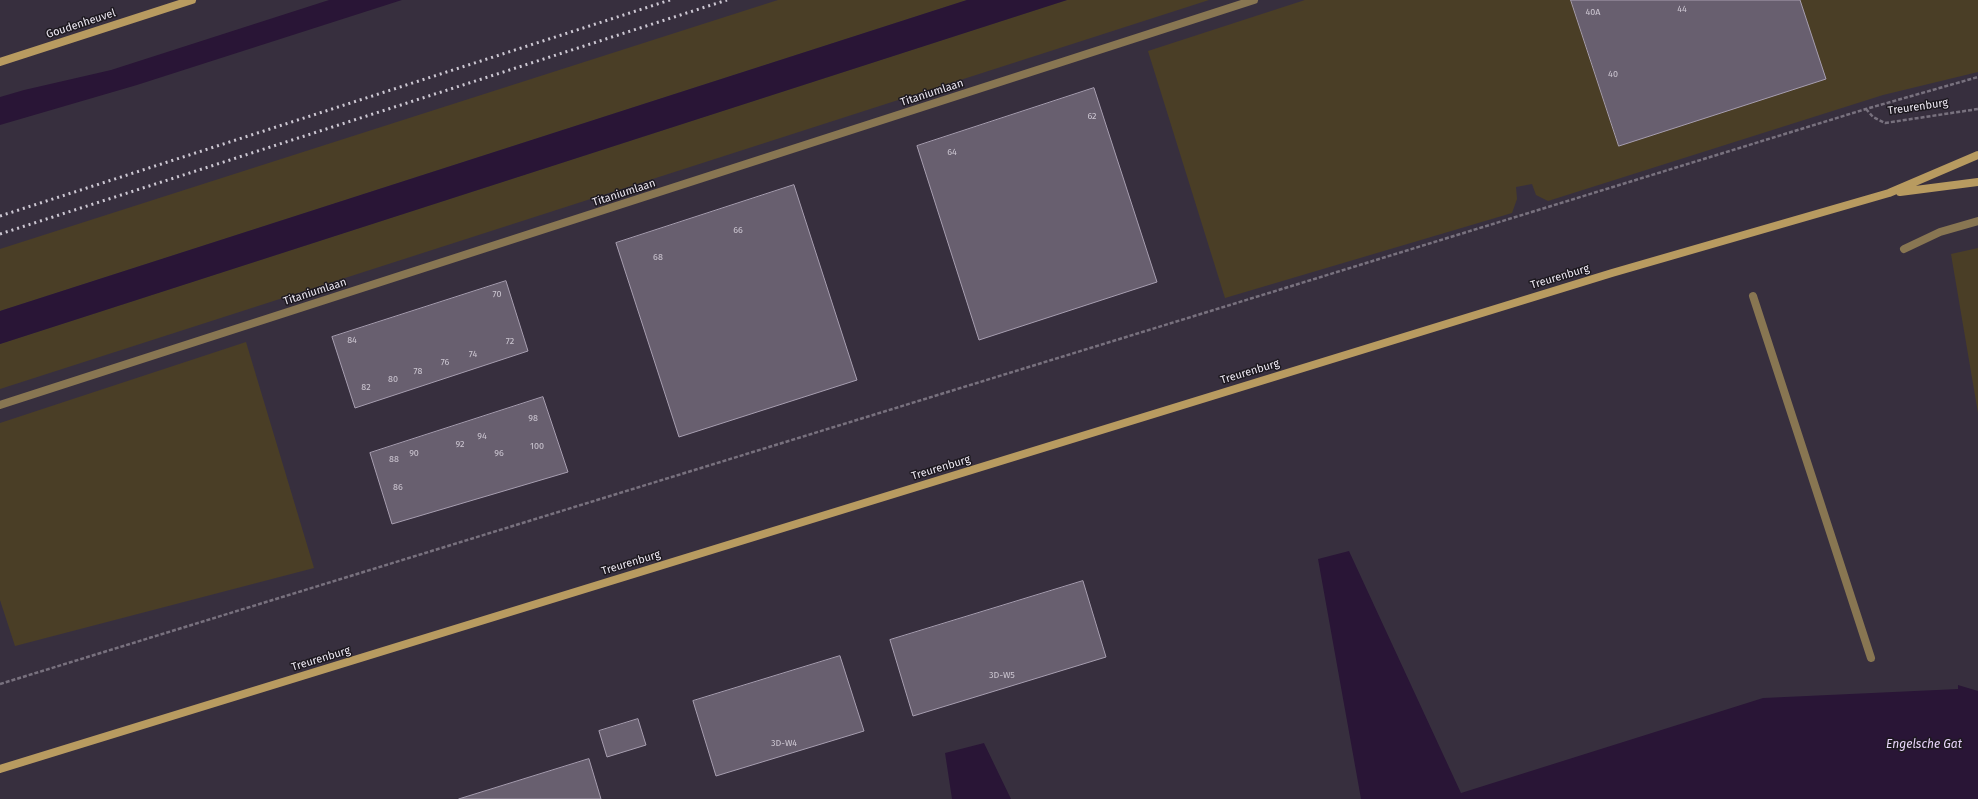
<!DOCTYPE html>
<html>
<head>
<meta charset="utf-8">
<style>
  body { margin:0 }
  canvas { display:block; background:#372f3e }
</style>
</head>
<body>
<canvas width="1978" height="799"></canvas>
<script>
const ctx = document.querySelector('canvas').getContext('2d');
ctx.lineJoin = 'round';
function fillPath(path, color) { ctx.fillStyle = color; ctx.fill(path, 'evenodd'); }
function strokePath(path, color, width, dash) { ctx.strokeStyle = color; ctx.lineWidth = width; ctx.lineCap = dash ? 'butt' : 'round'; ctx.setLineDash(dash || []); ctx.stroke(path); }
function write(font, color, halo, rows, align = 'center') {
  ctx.font = font + ' "Fira Sans",sans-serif'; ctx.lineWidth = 3; ctx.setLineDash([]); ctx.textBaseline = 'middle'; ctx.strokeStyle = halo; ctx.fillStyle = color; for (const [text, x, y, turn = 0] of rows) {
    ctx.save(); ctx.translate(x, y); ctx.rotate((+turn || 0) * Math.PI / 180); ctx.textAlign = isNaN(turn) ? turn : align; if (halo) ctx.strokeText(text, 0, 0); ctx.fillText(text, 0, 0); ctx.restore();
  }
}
const green = new Path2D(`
  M778 0H967L0 311V249Z
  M1067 0H1209L0 389V344Z
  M1305 0H1978V72L1883 95 1548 201 1536 195 1532 184 1516 187 1517 199 1512 213 1225 298 1148 51Z
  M1978 248V413L1951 254Z
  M246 342 314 568 15 646 0 600V423Z`);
const water = new Path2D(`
  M329 0H402L137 85 0 125V97L24 90 111 70Z
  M967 0H1067L0 344V311Z
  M1349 551 1461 793 1763 698 1958 689V685L1978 691V799H1361L1318 559Z
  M984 743 1011 799H952L945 753Z`);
const building = new Path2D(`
  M1571 0H1800L1826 79 1619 146Z
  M1094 88 1157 282 979 340 917 146Z
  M794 185 857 380 679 437 616 243Z
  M506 281 528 351 355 408 332 337Z
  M543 397 568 472 392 524 370 453Z
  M1083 581 1106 657 913 716 890 640Z
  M840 656 864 731 716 776 693 701Z
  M638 719 646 745 607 757 599 731Z
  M589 759 601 799H459Z`);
const path = new Path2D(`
  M1866 109 1873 117 1885 123 1978 109
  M0 684 1866 109 1978 77`);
const lane = new Path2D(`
  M1904 249 1940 232 1978 221
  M1753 296 1871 658`);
const street = new Path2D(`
  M0 405 1254 0`);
const secondary = new Path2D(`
  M0 62 192 0
  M1900 192 1978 182
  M0 769 1612 273 1889 193 1978 155`);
const rail = new Path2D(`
  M0 216 670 0
  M0 234 727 0`);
const numberNames = [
  ["44",1682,9],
  ["40A",1593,12],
  ["40",1613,74],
  ["62",1092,116],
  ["64",952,152],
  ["66",738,230],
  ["68",658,257],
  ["70",497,294],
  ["84",352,340],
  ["72",510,341],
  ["74",473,354],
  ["76",445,362],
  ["78",418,371],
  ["80",393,379],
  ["82",366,387],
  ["98",533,418],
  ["94",482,436],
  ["92",460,444],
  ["100",537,446],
  ["90",414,453],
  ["96",499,453],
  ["88",394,459],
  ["86",398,487],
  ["3D-W5",1002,675],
  ["3D-W4",784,743]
];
const streetNames = [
  ["Goudenheuvel",81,24,-18],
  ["Titaniumlaan",932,93,-18],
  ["Treurenburg",1918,107,-8],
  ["Titaniumlaan",624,193,-18],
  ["Treurenburg",1560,277,-17],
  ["Titaniumlaan",315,292,-18],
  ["Treurenburg",1250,372,-17],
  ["Treurenburg",941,468,-17],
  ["Treurenburg",631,563,-17],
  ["Treurenburg",321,659,-17]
];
const waterNames = [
  ["Engelsche Gat",1924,745]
];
fillPath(green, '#4a3e26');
fillPath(water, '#291536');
fillPath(building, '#685f6f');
strokePath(building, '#a79eb0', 1);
strokePath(path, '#78717e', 2.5, [4, 2]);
strokePath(lane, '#887652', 8);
strokePath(street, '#887652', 8);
strokePath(secondary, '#b89b60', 8);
strokePath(rail, '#cdc8d3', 3, [2, 4]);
write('9px', '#cbc5d0', null, numberNames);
write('11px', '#ece7f1', '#1d1920', streetNames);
write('italic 12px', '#e8d4fa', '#1d1920', waterNames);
</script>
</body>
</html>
